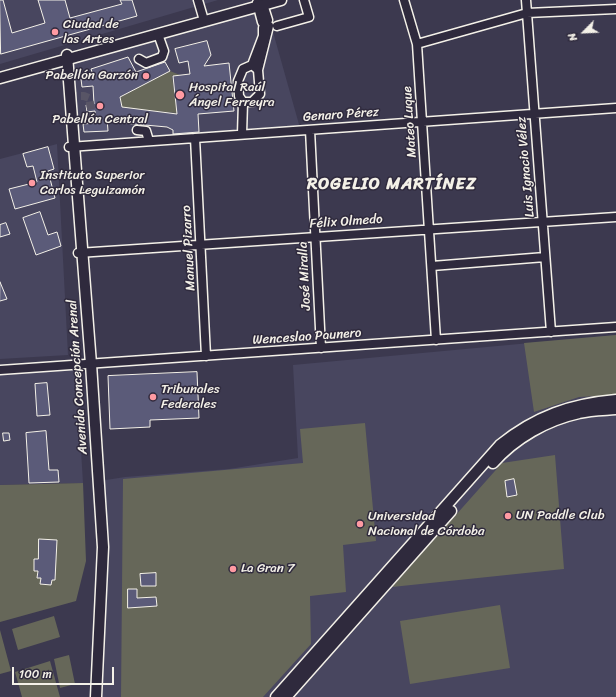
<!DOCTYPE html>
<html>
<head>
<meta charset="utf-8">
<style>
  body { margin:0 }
  #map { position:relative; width:616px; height:697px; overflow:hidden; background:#3c394f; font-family:Sriracha,sans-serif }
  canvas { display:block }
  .north { position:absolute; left:564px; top:12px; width:40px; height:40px; -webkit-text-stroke:3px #2f2a3d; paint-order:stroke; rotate:246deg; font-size:11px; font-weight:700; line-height:16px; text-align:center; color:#f4f1e8 }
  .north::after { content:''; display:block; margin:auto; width:14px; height:18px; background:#f4f1e8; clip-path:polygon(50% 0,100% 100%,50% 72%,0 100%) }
  .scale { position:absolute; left:12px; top:667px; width:102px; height:18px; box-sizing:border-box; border:2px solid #f4f1e8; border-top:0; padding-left:5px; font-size:12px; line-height:14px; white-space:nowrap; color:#f4f1e8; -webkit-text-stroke:3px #2f2a3d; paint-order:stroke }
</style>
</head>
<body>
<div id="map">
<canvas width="616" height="697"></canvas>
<div class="north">N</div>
<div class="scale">100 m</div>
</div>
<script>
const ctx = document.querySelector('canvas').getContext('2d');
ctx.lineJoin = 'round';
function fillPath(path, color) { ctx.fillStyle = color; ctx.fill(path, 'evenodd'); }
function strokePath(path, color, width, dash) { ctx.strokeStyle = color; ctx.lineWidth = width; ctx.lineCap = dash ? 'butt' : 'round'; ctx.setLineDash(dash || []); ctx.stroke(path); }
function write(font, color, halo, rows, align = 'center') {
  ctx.font = font + ' Sriracha,sans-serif'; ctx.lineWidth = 3; ctx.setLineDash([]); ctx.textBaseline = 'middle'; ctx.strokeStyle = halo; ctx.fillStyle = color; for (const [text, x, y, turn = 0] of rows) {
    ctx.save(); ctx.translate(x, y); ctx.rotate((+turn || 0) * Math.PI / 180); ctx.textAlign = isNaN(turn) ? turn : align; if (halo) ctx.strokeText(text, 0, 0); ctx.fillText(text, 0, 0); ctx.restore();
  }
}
const built = new Path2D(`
  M0 0H218L0 64Z
  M266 7 300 128 71 144 66 62Z
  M57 144 68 355 0 359V159Z
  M616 335V697H101L100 481 125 477 229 469 298 458 293 365Z
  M76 368 83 483 0 485V375Z`);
const green = new Path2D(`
  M170 71 180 75 172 76 177 113 122 108 120 99 122 96Z
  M616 335V395L579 397 534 412 524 343Z
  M365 423 376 541 343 545 346 592 310 596 311 644 263 697H121L123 479 303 463 300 429Z
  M555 455 564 569 392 587 502 463Z
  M83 483 86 561 76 601 0 622V485Z
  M500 605 510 668 410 684 400 621Z
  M54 616 60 637 18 650 12 629Z
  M0 630 11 671 0 674Z
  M69 655 75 684 60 688 54 659Z
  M50 661 60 697H22L15 672Z`);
const building = new Path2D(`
  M0 0H3L12 33 45 23 38 0H65L70 18 122 4 120 0H132L137 16 1 54Z
  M207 41 211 55 204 66 229 63 234 111 198 114 199 132 173 134V130L167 127 123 123V119L107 118 108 131 84 132 83 124 96 123 95 111 87 112 86 105 94 104 93 86 82 87 81 79 94 78 91 69 128 57 136 72 165 62 170 71 120 97 122 107 177 114 173 76 190 74 188 61 179 63 175 49Z
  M48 147 54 169 48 171 55 198 15 209 9 189 37 182 33 166 27 167 23 154Z
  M40 212 48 235 57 232 61 246 36 255 23 218Z
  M6 223 10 234 0 237V225Z
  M0 282 7 299 0 301Z
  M197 372 199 418 150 420V427L110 429 108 376Z
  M47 383 50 415 37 416 35 384Z
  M46 431 49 470H58L59 482 29 483 26 433Z
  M3 433H9L10 440 4 441Z
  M514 479 517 495 507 497 505 481Z
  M39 539 57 540 55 580H52L51 585 40 584 41 578H37L38 571H34V559H38Z
  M156 573V586H141L140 574Z
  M128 589H137V598L156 597 157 606 128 608Z`);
const minorTunnel = new Path2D(`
  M69 96H84L89 98 92 115 88 119 71 121`);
const minor = new Path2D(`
  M198 0 203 17
  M404 0 417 44 436 340
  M526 0 551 332
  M262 1 268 20
  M257 3 262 22
  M277 26 309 17 304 0
  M417 44 527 13 616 9
  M139 59 146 63 162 57 164 51 158 34
  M252 65 263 36V28
  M258 70 269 26
  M137 130 146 131 149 141
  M310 130 321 348
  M242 134 243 102 239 96 238 81 243 69 252 65 258 70 260 94 252 102H243
  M195 138 206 356
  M69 147 616 108
  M78 253 616 217
  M432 266 545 257
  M0 370 616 327`);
const major = new Path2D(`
  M67 55 91 364 103 547 96 697
  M0 78 281 0
  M493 463C515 438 547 420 579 413 591 410 604 410 616 409
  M276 697 500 445C536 416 571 404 616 400
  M286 697 451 511`);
const markers = [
  [55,32,4,"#ff9aa2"],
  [146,76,4,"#ff9aa2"],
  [180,95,5,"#ff9aa2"],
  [100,106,4,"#ff9aa2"],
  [32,183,4,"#ff9aa2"],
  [153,397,4,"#ff9aa2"],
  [508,516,4,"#ff9aa2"],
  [360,524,4,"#ff9aa2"],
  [233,569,4,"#ff9aa2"]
];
const poiNames = [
  ["Ciudad de",63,25],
  ["las Artes",63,40],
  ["Pabellón Garzón",138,76,"right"],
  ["Hospital Raúl",189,88],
  ["Ángel Ferreyra",189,103],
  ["Pabellón Central",100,120,"center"],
  ["Instituto Superior",40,176],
  ["Carlos Leguizamón",40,191],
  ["Tribunales",161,390],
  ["Federales",161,405],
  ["UN Paddle Club",516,516],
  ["Universidad",368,517],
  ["Nacional de Córdoba",368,532],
  ["La Gran 7",241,569]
];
const streetNames = [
  ["Genaro Pérez",341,115,-4],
  ["Mateo Luque",410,122,-94],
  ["Luis Ignacio Vélez",526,167,-95],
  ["Félix Olmedo",346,222,-4],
  ["Manuel Pizarro",189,248,-93],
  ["José Miralla",305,276,-93],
  ["Wenceslao Paunero",307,337,-4],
  ["Avenida Concepción Arenal",78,377,-94]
];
const districtNames = [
  ["ROGELIO MARTÍNEZ",392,185]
];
fillPath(built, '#48465f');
fillPath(green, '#666759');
fillPath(building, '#5b5b79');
strokePath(building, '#f4f1e8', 1);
strokePath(minorTunnel, '#585566', 8, [8, 4]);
strokePath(minor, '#f4f1e8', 11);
strokePath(major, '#f4f1e8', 13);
strokePath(minor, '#2f2a3d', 8);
strokePath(major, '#2f2a3d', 10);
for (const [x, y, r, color] of markers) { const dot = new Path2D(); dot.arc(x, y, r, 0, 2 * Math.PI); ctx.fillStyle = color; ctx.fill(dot); strokePath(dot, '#2f2a3d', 1.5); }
write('13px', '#f4f1e8', '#2f2a3d', poiNames, 'left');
write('13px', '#f4f1e8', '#2f2a3d', streetNames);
ctx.letterSpacing = '1px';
write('bold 17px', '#f4f1e8', '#2f2a3d', districtNames);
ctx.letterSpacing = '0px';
</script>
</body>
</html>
